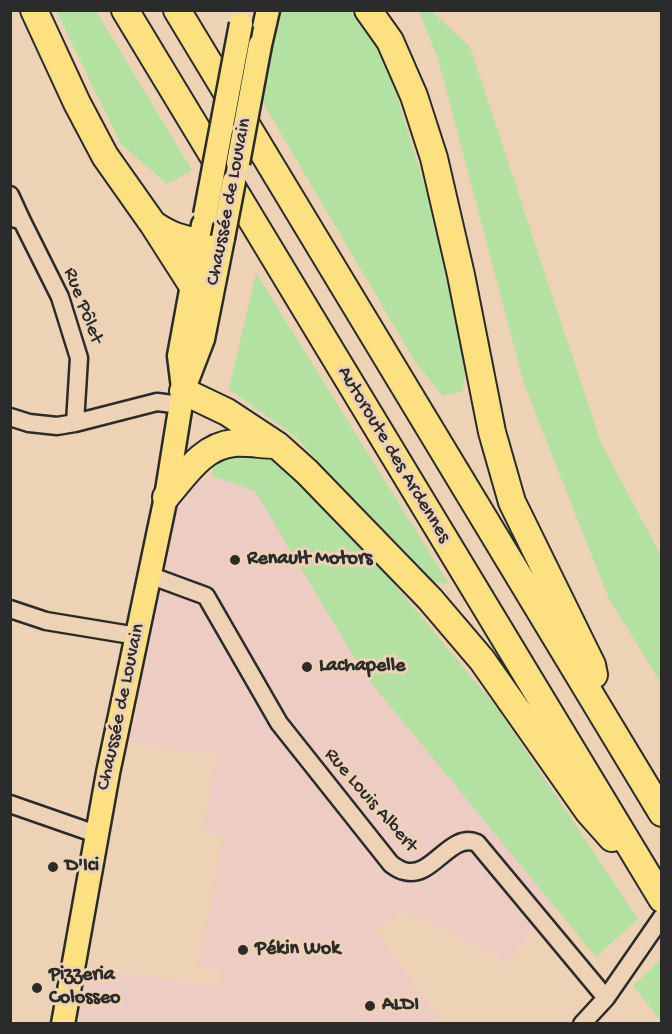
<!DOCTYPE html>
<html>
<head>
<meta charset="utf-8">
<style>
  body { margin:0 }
  #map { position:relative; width:672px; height:1034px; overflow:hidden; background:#eed2b5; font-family:"Gochi Hand",sans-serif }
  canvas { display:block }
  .frame { position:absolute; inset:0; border:12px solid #2b2b2b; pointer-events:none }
</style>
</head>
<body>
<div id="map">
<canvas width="672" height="1034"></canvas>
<div class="frame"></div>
</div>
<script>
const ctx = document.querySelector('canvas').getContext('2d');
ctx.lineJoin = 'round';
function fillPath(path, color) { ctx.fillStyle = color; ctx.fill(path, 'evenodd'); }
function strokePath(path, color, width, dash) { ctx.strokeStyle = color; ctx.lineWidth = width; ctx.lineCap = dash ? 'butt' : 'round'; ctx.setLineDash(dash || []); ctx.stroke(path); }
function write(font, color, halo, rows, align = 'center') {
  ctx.font = font + ' "Gochi Hand",sans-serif'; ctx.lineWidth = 6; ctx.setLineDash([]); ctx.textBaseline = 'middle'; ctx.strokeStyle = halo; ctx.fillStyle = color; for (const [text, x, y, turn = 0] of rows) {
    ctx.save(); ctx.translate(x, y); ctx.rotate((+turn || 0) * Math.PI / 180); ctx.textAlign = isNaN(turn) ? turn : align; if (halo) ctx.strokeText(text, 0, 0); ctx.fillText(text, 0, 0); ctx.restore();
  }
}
const built = new Path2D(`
  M212 476 255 491 364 674 555 906 507 962 485 949 403 911 375 930 440 1018 435 1023 63 1024 73 966 221 987 223 972 198 968 224 836 204 832 217 755 114 741 166 497Z`);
const green = new Path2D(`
  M56 11H96L192 170 167 184 121 144Z
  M279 11H351L386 60 429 200 466 366 463 391 443 396 416 363 263 103Z
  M419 11H432L470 47 601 443 661 556V683L609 599 524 384 438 59Z
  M256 273 449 584 426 581 297 438 229 389Z
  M249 450 271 457 336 514 498 709 638 919 596 957 364 674 255 491 212 476 215 462Z
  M661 959V1021L633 986Z`);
const minor = new Path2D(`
  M10 195 22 221
  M10 217 22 221 60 297 79 358 75 423
  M10 417 29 423 57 426 75 423 157 402 181 405
  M149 575 206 596 279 723 391 864C395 867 399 870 404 871 432 880 450 831 477 843L606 998
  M10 609 46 621 137 636
  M10 804 96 834
  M582 1024 606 998 662 917`);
const major = new Path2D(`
  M260 45 268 10
  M183 388 179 356 203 225
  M63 1024 108 773 166 497 183 391 203 339 223 238 204 241`);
const highway = new Path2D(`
  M34 10 77 103 105 156 153 224 192 285
  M125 10 662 899
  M177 10 662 813
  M368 10 390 41 414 96 434 158 461 275 492 432 512 502 592 665 594 675
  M153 224C168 234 181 240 199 241
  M183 391 227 412 277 445 307 472 430 599 482 660 588 811 612 838
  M166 497C185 475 202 446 234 443 248 442 263 445 276 445`);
const majorBridge = new Path2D(`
  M238 163 260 45
  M205 215 241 24
  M223 238 234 181`);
const markers = [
  [235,560,6,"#2b2b2b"],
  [307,667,6,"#2b2b2b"],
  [53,867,6,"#2b2b2b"],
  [243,950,6,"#2b2b2b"],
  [37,988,6,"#2b2b2b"],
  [370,1006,6,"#2b2b2b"]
];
const streetNames = [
  ["Chaussée de Louvain",230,202,-79],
  ["Rue Pôlet",82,306,69],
  ["Autoroute des Ardennes",393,455,59],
  ["Chaussée de Louvain",122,707,-78],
  ["Rue Louis Albert",370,801,49]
];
const poiNames = [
  ["Renault Motors",247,560],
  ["Lachapelle",319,667],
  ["D'Ici",65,867],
  ["Pékin Wok",255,950],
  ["Pizzeria",49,976],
  ["Colosseo",49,999],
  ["ALDI",382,1006]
];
fillPath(built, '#ecccc3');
fillPath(green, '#b2e1a1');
strokePath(minor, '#2b2b2b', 21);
strokePath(major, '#2b2b2b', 27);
strokePath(highway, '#2b2b2b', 30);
strokePath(minor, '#eed2b5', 16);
strokePath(major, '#fde080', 22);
strokePath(highway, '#fde080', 26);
strokePath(majorBridge, '#2b2b2b', 27, []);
strokePath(majorBridge, '#fde080', 22);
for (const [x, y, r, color] of markers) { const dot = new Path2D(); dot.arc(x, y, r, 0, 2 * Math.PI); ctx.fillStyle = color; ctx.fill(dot); strokePath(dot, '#eed2b5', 2); }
write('20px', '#2b2b2b', '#eed2b5', streetNames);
write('bold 20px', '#2b2b2b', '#eed2b5', poiNames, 'left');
</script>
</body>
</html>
